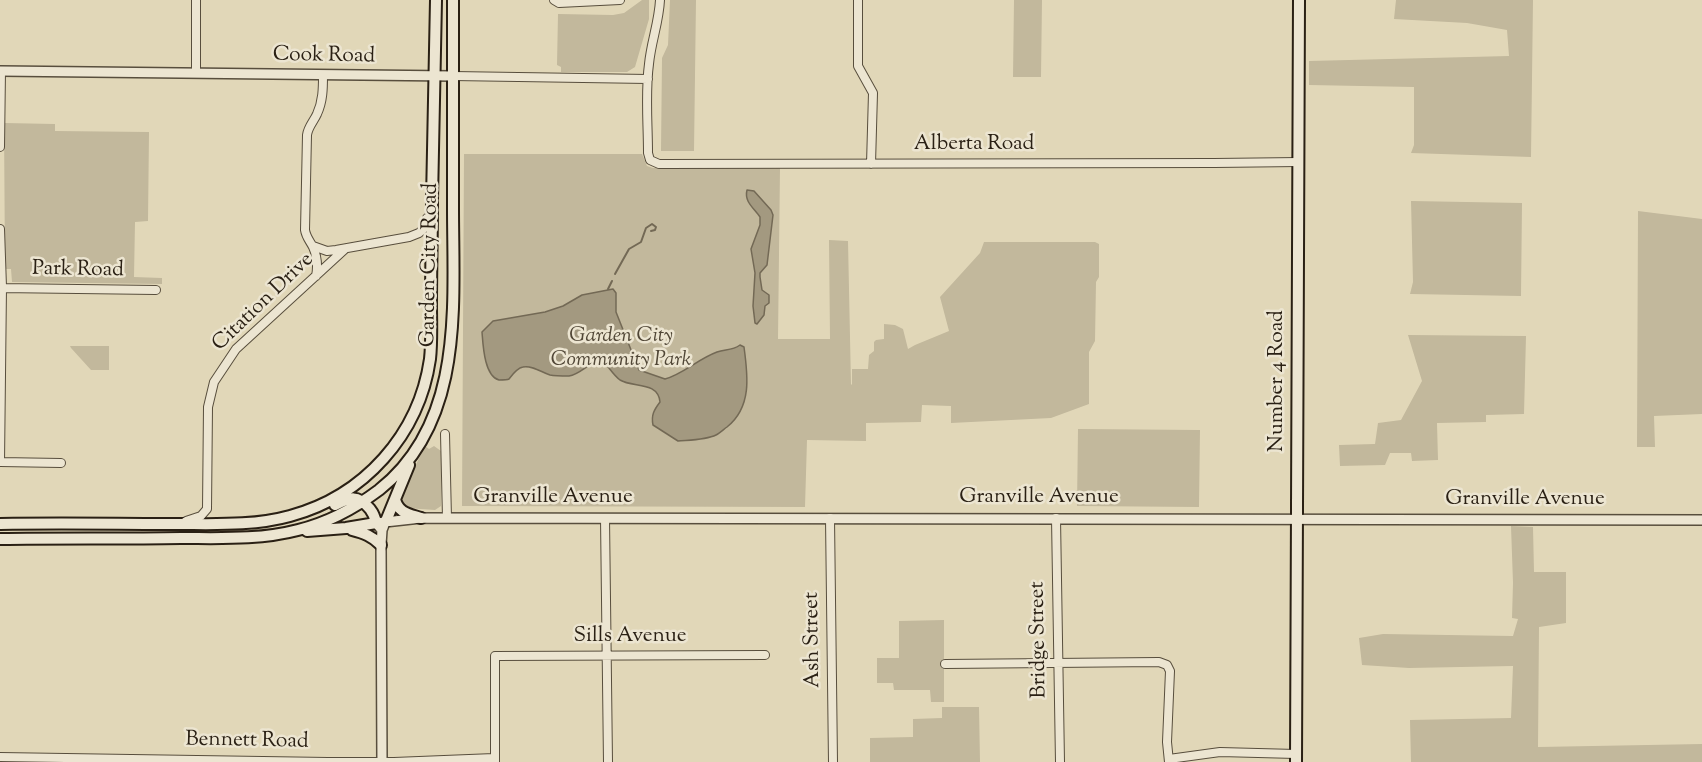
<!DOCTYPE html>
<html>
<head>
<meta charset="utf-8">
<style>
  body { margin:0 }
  canvas { display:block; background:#e1d7b8 }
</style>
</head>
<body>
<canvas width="1702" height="762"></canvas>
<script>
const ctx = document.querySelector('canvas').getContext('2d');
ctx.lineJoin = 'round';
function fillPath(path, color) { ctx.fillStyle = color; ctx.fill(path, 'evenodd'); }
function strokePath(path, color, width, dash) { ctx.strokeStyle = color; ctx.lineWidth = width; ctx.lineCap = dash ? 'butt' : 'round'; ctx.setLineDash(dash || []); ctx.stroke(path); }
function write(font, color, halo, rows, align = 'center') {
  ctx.font = font + ' "Sorts Mill Goudy",serif'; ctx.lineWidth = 5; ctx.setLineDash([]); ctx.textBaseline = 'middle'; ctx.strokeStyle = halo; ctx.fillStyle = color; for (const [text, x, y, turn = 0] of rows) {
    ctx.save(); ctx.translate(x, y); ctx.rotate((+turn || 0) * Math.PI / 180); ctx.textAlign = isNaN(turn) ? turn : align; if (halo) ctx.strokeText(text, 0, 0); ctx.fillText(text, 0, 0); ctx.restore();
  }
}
const green = new Path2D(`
  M642 0H649V19L635 67 627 72H561V67L557 65 558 14 613 15 624 13Z
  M670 0H696L694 151H661L662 58 668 45Z
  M1014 0H1042L1041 77H1013Z
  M1396 0H1533L1531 157 1411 153 1414 145V87L1309 85V61L1509 56 1507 30 1467 23 1394 19Z
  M4 123 55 124V131L149 132 148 221 135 222 134 277 162 278V284L12 282 11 269H5Z
  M464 154H642L647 166 653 168H780L778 339H830L829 240 848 241 851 385 852 384V369H868L869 355 874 351V342L876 340 884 339V324L895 325 903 329 908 349 915 345 949 331 940 297 980 253 984 242H1095L1099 244V277L1096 282 1095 341 1089 352V404L1051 418 951 423V406L922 405 921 422 866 423V441L807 440 805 507 462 506Z
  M1411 201 1522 203 1521 296 1410 294 1413 282Z
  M1638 211 1702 219V414L1654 416 1655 447H1637Z
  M1408 335 1526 336 1524 414 1486 415V422L1437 423 1438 460 1412 461 1411 453H1390L1385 465 1340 466 1339 445 1375 444 1378 423 1401 420 1422 381Z
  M70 346H109V370H91L71 348Z
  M1078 429 1200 430 1199 507 1077 506Z
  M425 446 429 449 434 446 441 451V506L435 510 406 508 402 503 401 495Z
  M1511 526 1533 527 1534 572H1566V623L1539 627 1538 747 1702 744V762H1411L1410 720 1511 718 1513 666 1409 668 1362 665 1359 638 1383 634 1513 636 1518 619 1512 618 1513 583Z
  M944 620V702H931L930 690H894L893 683H877V658H899V621Z
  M942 707H979L980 762H870V738L913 737V719L942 718Z`);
const water = new Path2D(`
  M747 190 754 191 771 210 773 215 767 265 760 273V277L762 290 769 295V303L765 306 764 315 757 324 755 323 753 306 755 273 751 249 760 225V217C754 208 744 202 747 190Z
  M613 289 616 293V312L639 370 665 379C683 374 698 359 717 352 725 349 732 351 740 345L744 347C748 376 752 407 727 427 724 429 720 433 716 435 706 440 689 440 678 441L653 425C651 415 654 410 660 402 658 381 633 388 620 380 614 376 608 366 603 361 590 360 582 374 569 376 563 376 555 376 550 375 541 372 532 365 523 367 517 368 512 375 509 379 507 380 501 380 499 380 484 376 483 344 482 332L493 321 545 312 563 306 582 295Z`);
const stream = new Path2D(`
  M615 274 629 249 641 242 646 228 652 224 656 227 655 230 651 231
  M608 289 612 281`);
const minor = new Path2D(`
  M554 0 559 3 620 0
  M660 0C659 22 651 42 649 64 645 93 648 123 648 153L650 160 659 164 1214 163 1299 162
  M858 0V66L873 93 871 164
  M196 73V0
  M453 76 648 79
  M0 147 1 71
  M0 229 2 287 0 462
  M313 246 327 251 336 250 409 237 419 233 427 226V218
  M316 276C318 266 317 256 313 247 310 241 306 237 305 230L307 135C308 127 314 121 317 114 323 101 323 88 323 75
  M0 288 156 290
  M445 434 447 518
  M0 462 61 463
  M605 518 608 762
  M830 518 833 762
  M1056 518 1060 762
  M186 521 201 516 207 509 208 407 214 382 236 349 345 249
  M945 664 1159 662 1167 665 1170 671 1167 742 1169 762
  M0 757 328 762H394L494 758
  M1169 759 1220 752 1296 754
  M495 762V656L765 655`);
const tertiary = new Path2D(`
  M0 71 453 76
  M382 530 376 523 421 518 1702 520
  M382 762 381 545 382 530 384 525`);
const secondary = new Path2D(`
  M395 499C398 513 409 514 421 518
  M335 505C351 497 357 494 370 509 374 514 375 517 376 523
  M386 521 409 465
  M0 524C59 523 118 524 177 524 215 524 254 526 290 516 364 496 419 435 430 359 432 341 431 323 431 305 431 270 432 235 432 200 433 133 435 67 436 0
  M352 530C364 533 372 536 381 545
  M307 531 346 528 376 523
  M0 539C60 538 121 539 181 538 220 538 260 540 298 530 327 523 355 508 379 490 465 422 453 306 453 208 453 139 453 69 453 0
  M1296 762 1299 0`);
const streetNames = [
  ["Cook Road",324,57,1],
  ["Alberta Road",974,145],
  ["Garden City Road",431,265,-89],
  ["Park Road",78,271,1],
  ["Citation Drive",264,303,-44],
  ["Number 4 Road",1278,381,-90],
  ["Granville Avenue",553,498],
  ["Granville Avenue",1039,498],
  ["Granville Avenue",1525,500],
  ["Sills Avenue",630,637],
  ["Ash Street",814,640,-91],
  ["Bridge Street",1040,640,-91],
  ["Bennett Road",247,742,1]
];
const parkNames = [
  ["Garden City",621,337],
  ["Community Park",621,361]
];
fillPath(green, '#c2b89c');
fillPath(water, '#a39980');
strokePath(water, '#736955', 1.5);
strokePath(stream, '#736955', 2);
strokePath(minor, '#584e3d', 10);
strokePath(tertiary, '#584e3d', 12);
strokePath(secondary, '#2a2014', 14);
strokePath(minor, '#ece5d1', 8);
strokePath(tertiary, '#ece5d1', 9);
strokePath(secondary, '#ece5d1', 10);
write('21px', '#2a2014', '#ece5d1', streetNames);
write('italic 21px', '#504636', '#ece5d1', parkNames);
</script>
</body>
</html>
